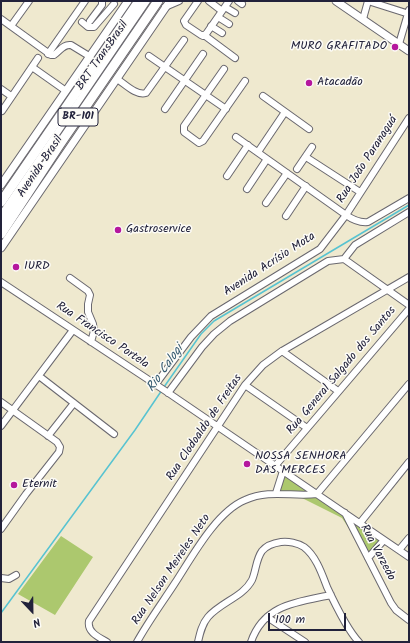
<!DOCTYPE html>
<html>
<head>
<meta charset="utf-8">
<style>
  body { margin:0 }
  #map { position:relative; width:410px; height:643px; overflow:hidden; background:#efe9cf; font-family:Kalam,sans-serif }
  canvas { display:block }
  .frame { position:absolute; inset:0; border:2px solid #22223b; pointer-events:none }
  .north { position:absolute; left:12px; top:591px; width:40px; height:40px; -webkit-text-stroke:3px #fdfcf7; paint-order:stroke; rotate:158deg; font-size:11px; font-weight:700; line-height:16px; text-align:center; color:#22223b }
  .north::after { content:''; display:block; margin:auto; width:14px; height:18px; background:#22223b; clip-path:polygon(50% 0,100% 100%,50% 72%,0 100%) }
  .scale { position:absolute; left:268px; top:613px; width:78px; height:18px; box-sizing:border-box; border:2px solid #22223b; border-top:0; padding-left:5px; font-size:12px; line-height:14px; white-space:nowrap; color:#22223b; -webkit-text-stroke:3px #fdfcf7; paint-order:stroke }
</style>
</head>
<body>
<div id="map">
<canvas width="410" height="643"></canvas>
<div class="frame"></div>
<div class="north">N</div>
<div class="scale">100 m</div>
</div>
<script>
const ctx = document.querySelector('canvas').getContext('2d');
ctx.lineJoin = 'round';
function fillPath(path, color) { ctx.fillStyle = color; ctx.fill(path, 'evenodd'); }
function strokePath(path, color, width, dash) { ctx.strokeStyle = color; ctx.lineWidth = width; ctx.lineCap = dash ? 'butt' : 'round'; ctx.setLineDash(dash || []); ctx.stroke(path); }
function write(font, color, halo, rows, align = 'center') {
  ctx.font = font + ' Kalam,sans-serif'; ctx.lineWidth = 3; ctx.setLineDash([]); ctx.textBaseline = 'middle'; ctx.strokeStyle = halo; ctx.fillStyle = color; for (const [text, x, y, turn = 0] of rows) {
    ctx.save(); ctx.translate(x, y); ctx.rotate((+turn || 0) * Math.PI / 180); ctx.textAlign = isNaN(turn) ? turn : align; if (halo) ctx.strokeText(text, 0, 0); ctx.fillText(text, 0, 0); ctx.restore();
  }
}
const green = new Path2D(`
  M283 475 383 539 368 557 342 518 290 492H278Z
  M61 536 93 557 55 615 18 594Z`);
const stream = new Path2D(`
  M164 387 201 334 214 321 409 205
  M1 613 135 430 162 390`);
const minor = new Path2D(`
  M198 1 184 21 186 25 201 35 203 36 206 34 229 1
  M209 1 222 11
  M238 1 242 4
  M165 7 179 1
  M225 7 235 13
  M218 17 229 24
  M1 19 51 55H54C60 51 63 44 71 45L89 56
  M363 19 368 1 409 14
  M90 21 102 5V1
  M82 22 88 27H94L114 4
  M11 26 29 1
  M211 26 222 33
  M204 35 235 58
  M399 44 409 10
  M48 54 85 1
  M149 56 226 109
  M32 67 66 91
  M224 69 184 126V132L199 143 203 141 245 81
  M117 79C125 84 136 96 146 93L184 40
  M1 89 11 96
  M263 96 309 129
  M165 109 203 54
  M2 111 38 58
  M236 137 346 215 409 118
  M258 152 285 112
  M306 157 360 192
  M297 169 312 147
  M227 176 248 145
  M247 189 267 159
  M266 203 287 173
  M1 215 147 1
  M286 216 306 186
  M1 223 41 165
  M344 259 409 305
  M70 278 88 291 90 295 88 304V312L93 324 94 331 91 342
  M1 282 167 392 409 557
  M282 351 338 391
  M39 376 114 434
  M155 385 191 337 211 316 320 249 346 215C353 220 359 223 368 222L409 198
  M245 385 307 428
  M168 393 202 347 214 334 230 321 328 261 344 259 355 245 409 212
  M1 402 57 442 60 447 59 452 26 494 1 529
  M1 426 73 330
  M48 436 74 403
  M275 466 409 309
  M276 493 283 471
  M345 513 391 603 396 610 409 620
  M360 523 409 462
  M399 550 409 538
  M368 558 384 540
  M1 578 9 579 16 575
  M267 617 305 642
  M107 642C98 637 87 632 89 621L245 385 263 365 282 351 409 277
  M137 642C148 622 162 603 175 583 192 557 216 512 245 500 270 489 292 497 317 494L409 384
  M198 642C200 633 202 624 208 617 221 602 243 597 252 580 256 571 256 559 262 551 267 545 274 543 281 542 288 541 298 543 304 547 316 556 322 574 327 587 334 602 348 631 359 642
  M251 642C264 604 298 602 331 595`);
const major = new Path2D(`
  M336 1 409 51
  M1 185 128 1
  M1 248 170 1`);
const highway = new Path2D(`
  M1 202 139 1
  M1 234 60 144 158 1`);
const markers = [
  [395,47,4,"#b5179e"],
  [309,83,4,"#b5179e"],
  [118,230,4,"#b5179e"],
  [16,267,4,"#b5179e"],
  [247,464,4,"#b5179e"],
  [14,485,4,"#b5179e"]
];
const shields = [
  [78,117,40]
];
const shieldNames = [
  ["BR-101",78,117]
];
const poiNames = [
  ["MURO GRAFITADO",387,47,"right"],
  ["Atacadão",317,83],
  ["Gastroservice",126,230],
  ["IURD",24,267],
  ["NOSSA SENHORA",255,457],
  ["DAS MERCES",255,471],
  ["Eternit",22,485]
];
const streetNames = [
  ["BRT TransBrasil",103,56,-55],
  ["Rua João Paranaguá",368,160,-57],
  ["Avenida Brasil",41,167,-56],
  ["Avenida Acrísio Mota",270,265,-33],
  ["Rua Francisco Portela",102,336,34],
  ["Rua General Salgado dos Santos",342,371,-50],
  ["Rua Clodoaldo de Freitas",205,428,-56],
  ["Rua Varzedo",377,553,62],
  ["Rua Nelson Meireles Neto",172,570,-56]
];
const waterNames = [
  ["Rio Calogi",166,369,-55]
];
fillPath(green, '#acc86e');
strokePath(stream, '#57c3d1', 1.5);
strokePath(minor, '#6a686f', 8);
strokePath(major, '#6a686f', 9);
strokePath(highway, '#6a686f', 11);
strokePath(minor, '#fff', 6);
strokePath(major, '#fff', 7);
strokePath(highway, '#fff', 9);
for (const [x, y, r, color] of markers) { const dot = new Path2D(); dot.arc(x, y, r, 0, 2 * Math.PI); ctx.fillStyle = color; ctx.fill(dot); strokePath(dot, '#fdfcf7', 1.5); }
for (const [x, y, w] of shields) { const box = new Path2D(); box.roundRect(x - w / 2, y - 9, w, 18, 3); ctx.fillStyle = '#fdfcf7'; ctx.fill(box); strokePath(box, '#22223b', 1); }
write('bold 11px', '#22223b', null, shieldNames);
write('12px', '#22223b', '#fdfcf7', poiNames, 'left');
write('12px', '#22223b', '#fdfcf7', streetNames);
write('italic 13px', '#355a70', '#fdfcf7', waterNames);
</script>
</body>
</html>
